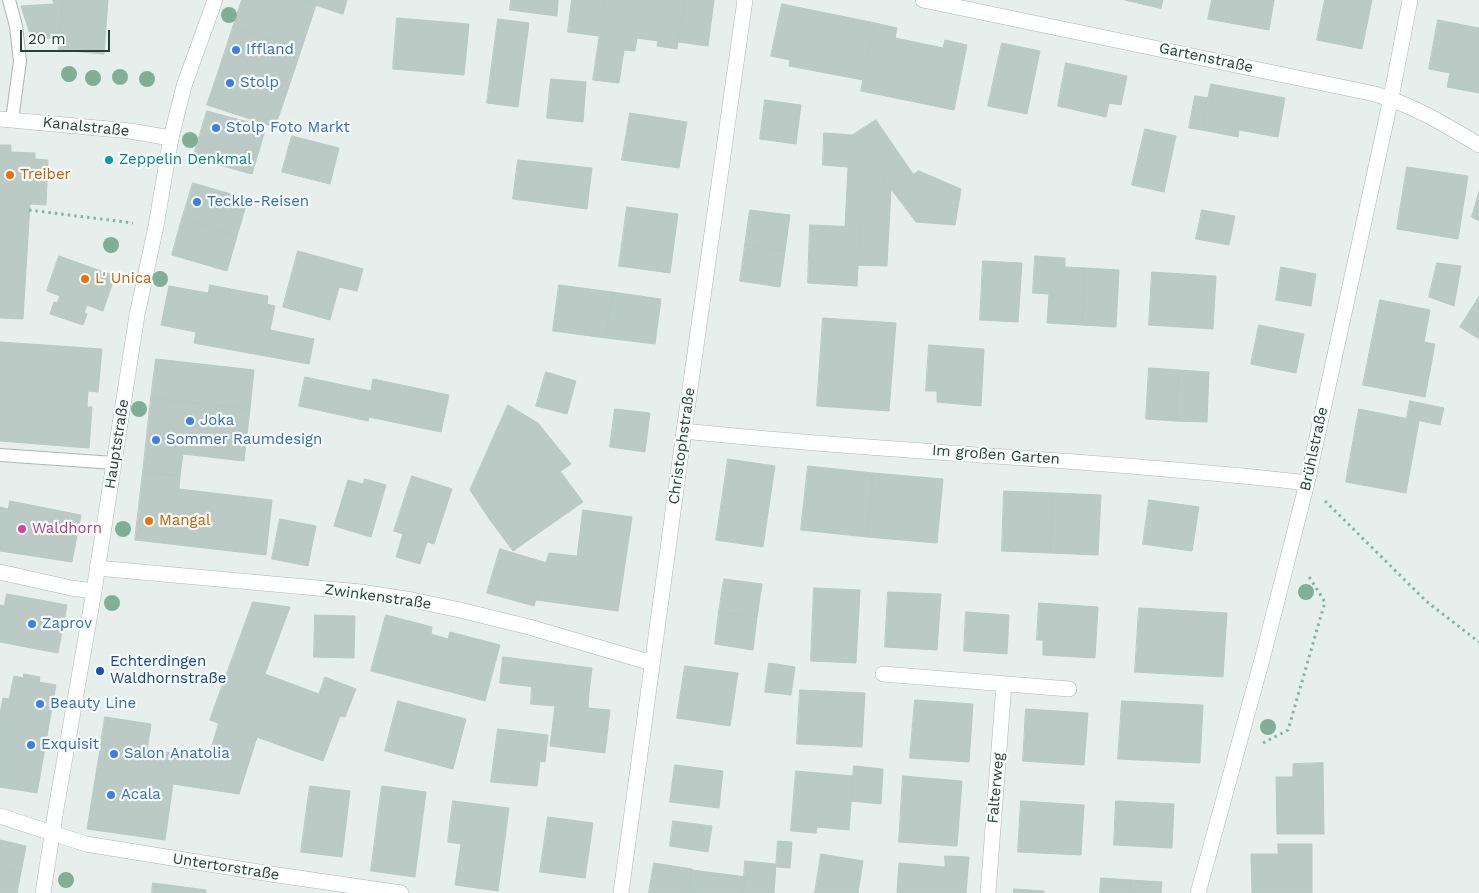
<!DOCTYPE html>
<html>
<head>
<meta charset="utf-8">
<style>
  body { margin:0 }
  #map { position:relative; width:1479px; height:893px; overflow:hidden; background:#e6efeb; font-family:"Work Sans",sans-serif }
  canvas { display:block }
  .scale { position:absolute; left:20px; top:30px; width:90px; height:22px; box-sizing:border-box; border:2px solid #24413b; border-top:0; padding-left:6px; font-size:15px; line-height:18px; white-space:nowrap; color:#24413b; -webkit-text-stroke:4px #f7fbf9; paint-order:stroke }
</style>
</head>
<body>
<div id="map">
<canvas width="1479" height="893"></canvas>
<div class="scale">20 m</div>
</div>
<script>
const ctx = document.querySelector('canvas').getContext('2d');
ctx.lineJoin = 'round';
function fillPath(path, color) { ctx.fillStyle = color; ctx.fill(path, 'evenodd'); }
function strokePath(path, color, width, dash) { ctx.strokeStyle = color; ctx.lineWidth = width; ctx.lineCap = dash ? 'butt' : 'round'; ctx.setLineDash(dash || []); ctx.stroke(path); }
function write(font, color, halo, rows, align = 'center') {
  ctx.font = font + ' "Work Sans",sans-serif'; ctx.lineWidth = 4.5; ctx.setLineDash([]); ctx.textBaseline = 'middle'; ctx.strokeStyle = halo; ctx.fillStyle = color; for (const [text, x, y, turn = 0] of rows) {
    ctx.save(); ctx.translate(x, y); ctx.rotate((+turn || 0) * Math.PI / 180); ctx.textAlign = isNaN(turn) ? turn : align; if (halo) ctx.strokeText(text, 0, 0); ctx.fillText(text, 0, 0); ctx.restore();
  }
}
const building = new Path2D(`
  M53 0H63L60 39 31 37 21 6 54 4Z
  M63 0H108L104 54 59 50Z
  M242 0H301L316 5 301 50 233 27Z
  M301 0H347L343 14Z
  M511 0H558L557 16 510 10Z
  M572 0H605L599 36 568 32Z
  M605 0H685L677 49 657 46 658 41 637 38 635 51 624 50 619 83 593 80Z
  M685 0H714L708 46 678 42Z
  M1125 0H1163L1161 8Z
  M1212 0H1274L1269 30 1208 19Z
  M1325 0H1372L1362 49 1317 40Z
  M782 4 875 23 863 80 789 66 790 60 771 56Z
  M397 18 469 24 464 75 393 69Z
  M498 19 529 23 518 107 487 103Z
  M1438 20 1479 28V93L1447 87 1450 73 1429 69Z
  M875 23 897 28 895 38 943 48 945 40 967 45 954 110 861 91Z
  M233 27 301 50 286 95 218 73Z
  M1002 43 1040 51 1027 114 988 106Z
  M1066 63 1127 76 1121 105 1109 103 1106 117 1058 106Z
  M218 73 286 95 275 127 207 105Z
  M551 79 586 82 583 122 547 118Z
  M1211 84 1285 98 1278 137 1239 130 1238 137 1202 130Z
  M1195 96 1209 98 1202 130 1189 128Z
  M765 100 801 105 796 144 760 139Z
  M207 111 266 127 252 174 193 158Z
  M630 113 687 122 679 168 622 160Z
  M876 120 913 174 891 189 853 135Z
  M1145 129 1176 136 1164 192 1132 185Z
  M824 133 853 135 891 189 887 266 858 265 860 227H845L848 167 823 165Z
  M292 136 339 148 330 184 282 172Z
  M0 145H11V152L35 153V159L48 160 46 205 30 204 23 319 0 318Z
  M518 160 592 168 587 209 513 199Z
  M1407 167 1468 176 1458 239 1397 229Z
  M919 171 961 189 955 225 916 222 891 189Z
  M193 183 248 199 237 236 182 219Z
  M1479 192V221L1472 217Z
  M627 207 678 214 670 273 619 266Z
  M750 210 790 215 785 251 745 245Z
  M1202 210 1235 216 1229 245 1196 239Z
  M182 219 237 236 227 271 172 255Z
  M810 225 860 227 857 286 808 283Z
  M745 245 785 251 780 287 740 281Z
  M298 251 363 269 357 291 339 287 330 320 283 307Z
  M59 256 115 276 103 311 87 305 84 313 87 314 83 325 50 314 54 302 57 303 60 296 47 291Z
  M1035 256 1065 258V267L1085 268 1082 325 1047 323 1049 294 1033 293Z
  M983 261 1022 263 1018 322 980 320Z
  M1437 263 1461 266 1454 306 1429 297Z
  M1281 267 1316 274 1311 306 1276 300Z
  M1085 268 1119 270 1116 327 1082 325Z
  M1152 272 1216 276 1213 329 1149 325Z
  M210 285 268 296 267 304 275 306 270 330 314 339 309 364 194 343 196 332 161 325 169 286 208 293Z
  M559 285 612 292 606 338 553 331Z
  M612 292 661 299 655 344 606 338Z
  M1479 297V339L1460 327Z
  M1380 300 1430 310 1424 342 1435 344 1425 397 1363 385Z
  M823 318 896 323 889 411 817 406Z
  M1259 325 1304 334 1296 373 1251 364Z
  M0 342 102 349 98 392 88 391 87 407H92L89 448 0 441Z
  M929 345 984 349 981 406 937 402V391H926Z
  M156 359 254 370 250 409 151 398Z
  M1149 368 1179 370 1176 421 1146 419Z
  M1179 370 1209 372 1207 422 1176 421Z
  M546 372 576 381 567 414 536 406Z
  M305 377 371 391 373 379 449 395 441 432 369 417 368 421 299 406Z
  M151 398 250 409 244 461 183 454 180 476 143 472Z
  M1410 401 1444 408 1440 425 1407 418Z
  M508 405 538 423 571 464 490 520 470 490Z
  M615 409 650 413 645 452 610 447Z
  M1359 409 1419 421 1406 493 1346 482Z
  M728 459 775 466 763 547 716 540Z
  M808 466 873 473 867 537 801 530Z
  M560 471 583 502 513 551 490 520Z
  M143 472 180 476 179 489 272 500 266 555 135 540Z
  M873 473 943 479 937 543 867 537Z
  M412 476 452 489 434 544 427 542 420 564 396 557 403 534 394 531Z
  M365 479 386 485 371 537 334 526 348 480 363 484Z
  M1004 491 1053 493 1050 553 1002 551Z
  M1053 493 1101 495 1098 555 1050 553Z
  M1149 500 1199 507 1192 551 1143 544Z
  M10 501 81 515 72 562 0 551V507L8 509Z
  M583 510 632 517 618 611 536 600 549 553 577 556Z
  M280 519 316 526 308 566 272 559Z
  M500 549 547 563 534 606 487 593Z
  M724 579 762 584 757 617 719 612Z
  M814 588 860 590 856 663 811 661Z
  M888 592 941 594 937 650 885 647Z
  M7 594 67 605 58 653 0 642V605L4 606Z
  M253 602 290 607 265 674 319 694 325 677 356 689 345 717 340 716 323 761 210 720Z
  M1039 603 1098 607 1095 658 1043 655V640H1037Z
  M1139 608 1227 613 1223 677 1135 672Z
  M719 612 757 617 753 650 715 644Z
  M966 612 1009 615 1007 654 964 651Z
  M315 615 355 616 354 658 314 657Z
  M386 615 432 627 431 634 448 639 450 632 500 645 485 701 371 671Z
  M503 657 592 668 589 693 500 683Z
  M769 663 795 667 791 695 765 692Z
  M685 666 738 673 730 726 677 718Z
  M24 674 40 677 39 682 56 685 37 793 0 787V714L3 698 9 699 14 676 23 678Z
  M532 687 589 693 588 708 610 710 605 753 550 746 555 706 531 704Z
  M800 690 865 693 862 747 797 744Z
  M915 700 973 704 969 762 910 758Z
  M398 701 466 719 453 769 385 751Z
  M1122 701 1203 705 1200 763 1118 759Z
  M1026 709 1088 713 1084 765 1023 761Z
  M105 717 151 724 147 750 101 743Z
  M219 723 257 737 239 794 173 784 165 840 87 829 101 743 208 758Z
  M498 729 548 735 545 762 540 761 537 786 491 782Z
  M1323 763 1324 834H1277L1276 777H1293V764Z
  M675 765 723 771 719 808 670 802Z
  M854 766 883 769 881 804 851 801Z
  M796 771 853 776 849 830 817 827 816 833 791 831Z
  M903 776 962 781 957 846 899 842Z
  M310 786 350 791 342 857 301 852Z
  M382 786 426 792 415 877 371 871Z
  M453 801 509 808 498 891 455 885 461 844 448 842Z
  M1021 801 1084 805 1081 855 1018 852Z
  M1116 801 1174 804 1172 848 1114 845Z
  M548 817 593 823 585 878 540 872Z
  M673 821 712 826 708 852 670 846Z
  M0 840 26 846 21 872 0 868Z
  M778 841 792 842 790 868 776 867Z
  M1278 844H1312V893H1252L1251 854H1278Z
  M821 854 863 861 858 893H815Z
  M945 856 969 857 966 893H897L899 863 945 867Z
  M745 861 776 864 774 893H743L746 877H744Z
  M654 863 692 869 688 893H649Z
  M0 868 21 872 17 893H0Z
  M692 870 746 877 743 893H688Z
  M1101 878 1131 880 1130 893H1100Z
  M1131 880 1162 882 1161 893H1130Z
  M153 883 206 890V893H152Z
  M1014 889 1044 891V893H1014Z`);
const path = new Path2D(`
  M29 210 133 223
  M1325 501 1426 601 1479 642
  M1263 743 1288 730 1325 602 1308 575`);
const service = new Path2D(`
  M9 0 16 26 20 61 12 120
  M0 455 114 463`);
const minor = new Path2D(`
  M923 0 1375 94C1413 105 1446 125 1479 145
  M0 119 130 131 171 138
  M684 431C843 448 1004 455 1164 469 1212 473 1260 477 1307 483
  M97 568 361 592 412 600 460 610 529 627 652 663
  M0 572 71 588 94 591
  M883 674 1069 689
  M0 816 86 844 271 874 401 893
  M621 893 684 431 745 0
  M988 893 1004 684
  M1198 893 1263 656 1307 483 1391 98 1410 0`);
const secondary = new Path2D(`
  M43 893 56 809 94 591 137 315 156 226 171 138 184 86 215 0`);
const trees = [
  [229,15],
  [69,74],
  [120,77],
  [93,78],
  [147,79],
  [190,140],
  [111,245],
  [160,279],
  [139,409],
  [123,529],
  [1306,592],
  [112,603],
  [1268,727],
  [66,880]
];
const markers = [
  [236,50,5,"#3f7fe0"],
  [230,83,5,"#3f7fe0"],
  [216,128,5,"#3f7fe0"],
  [109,160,5,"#0f9aa8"],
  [10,175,5,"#e8710a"],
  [197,202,5,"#3f7fe0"],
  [85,279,5,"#e8710a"],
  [190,421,5,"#3f7fe0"],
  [156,440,5,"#3f7fe0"],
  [149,521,5,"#e8710a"],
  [22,529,5,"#d1479c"],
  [32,624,5,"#3f7fe0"],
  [100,671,5,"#1a4fb4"],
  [40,704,5,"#3f7fe0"],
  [31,745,5,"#3f7fe0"],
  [114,754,5,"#3f7fe0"],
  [111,795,5,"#3f7fe0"]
];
const shopNames = [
  ["Iffland",246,50],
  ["Stolp",240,83],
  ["Stolp Foto Markt",226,128],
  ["Teckle-Reisen",207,202],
  ["Joka",200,421],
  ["Sommer Raumdesign",166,440],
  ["Zaprov",42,624],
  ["Beauty Line",50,704],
  ["Exquisit",41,745],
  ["Salon Anatolia",124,754],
  ["Acala",121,795]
];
const streetNames = [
  ["Gartenstraße",1206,58,12],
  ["Kanalstraße",86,127,6],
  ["Hauptstraße",117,444,-81],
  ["Christophstraße",682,446,-82],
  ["Brühlstraße",1314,449,-78],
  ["Im großen Garten",996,455,4],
  ["Zwinkenstraße",378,597,8],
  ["Falterweg",996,788,-85],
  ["Untertorstraße",226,867,9]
];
const cultureNames = [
  ["Zeppelin Denkmal",119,160]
];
const foodNames = [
  ["Treiber",20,175],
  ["L' Unica",95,279],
  ["Mangal",159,521]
];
const hotelNames = [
  ["Waldhorn",32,529]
];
const transitNames = [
  ["Echterdingen",110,662],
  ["Waldhornstraße",110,679]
];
fillPath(building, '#bbcac5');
strokePath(building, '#b8c9c3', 1);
strokePath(service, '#a8b7b3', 14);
strokePath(minor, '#a8b7b3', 16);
strokePath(secondary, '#a4bab4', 16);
strokePath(path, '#86b2a7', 3, [2.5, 4]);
strokePath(service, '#fff', 12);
strokePath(minor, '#fff', 15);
strokePath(secondary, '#fff', 15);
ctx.fillStyle = '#81ae96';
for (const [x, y] of trees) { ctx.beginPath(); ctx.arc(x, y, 8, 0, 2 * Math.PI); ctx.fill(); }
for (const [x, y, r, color] of markers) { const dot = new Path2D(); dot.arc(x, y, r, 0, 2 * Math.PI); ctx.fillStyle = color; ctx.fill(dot); strokePath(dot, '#f7fbf9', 2); }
write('15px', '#366cbe', '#f7fbf9', shopNames, 'left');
write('15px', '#24413b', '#f7fbf9', streetNames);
write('15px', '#0d838f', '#f7fbf9', cultureNames, 'left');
write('15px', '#c56008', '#f7fbf9', foodNames, 'left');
write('15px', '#b23c85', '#f7fbf9', hotelNames, 'left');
write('15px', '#164399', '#f7fbf9', transitNames, 'left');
</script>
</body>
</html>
